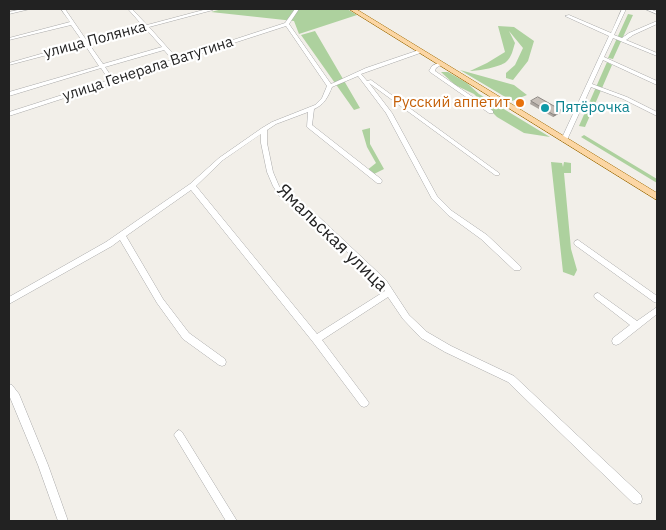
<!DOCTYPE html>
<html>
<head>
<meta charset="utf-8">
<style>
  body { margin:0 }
  #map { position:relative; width:666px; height:530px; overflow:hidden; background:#f2efe9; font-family:"IBM Plex Sans",sans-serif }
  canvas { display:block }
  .frame { position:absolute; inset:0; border:10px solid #222; pointer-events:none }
</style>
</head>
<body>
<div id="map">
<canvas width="666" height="530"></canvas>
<div class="frame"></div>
</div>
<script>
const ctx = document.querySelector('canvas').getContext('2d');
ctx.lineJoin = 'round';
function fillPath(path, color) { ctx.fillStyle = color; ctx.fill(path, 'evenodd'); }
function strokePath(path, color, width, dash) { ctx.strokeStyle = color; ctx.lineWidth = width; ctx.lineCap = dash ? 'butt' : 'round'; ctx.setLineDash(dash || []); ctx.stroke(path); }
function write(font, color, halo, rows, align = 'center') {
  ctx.font = font + ' "IBM Plex Sans",sans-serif'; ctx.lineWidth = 4.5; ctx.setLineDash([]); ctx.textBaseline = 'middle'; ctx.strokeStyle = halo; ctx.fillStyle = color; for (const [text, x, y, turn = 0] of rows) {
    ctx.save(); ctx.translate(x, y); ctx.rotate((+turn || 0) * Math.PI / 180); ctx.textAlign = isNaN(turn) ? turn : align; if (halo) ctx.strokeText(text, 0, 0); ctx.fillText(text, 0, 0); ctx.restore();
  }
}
const forest = new Path2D(`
  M222 9H347L357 15 299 34 294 21 211 12Z
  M628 14 633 15 613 59 608 58Z
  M498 26 514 27 534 41 528 61 513 80 506 78V73L515 65 523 48 509 31 515 43C513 49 512 57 506 62 500 67 478 71 470 71L487 63 505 52Z
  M315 31 360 108 354 110 301 35Z
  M607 62 612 65 585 127 579 126Z
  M460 70 514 85 527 95 512 101Z
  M441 72H448L467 83 479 94 550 137 524 133 497 117 474 94 455 85Z
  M370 128V144L384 169 374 174 366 171 376 163 367 147 362 130Z
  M584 135 657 179V183L581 137Z
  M551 162 562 163 563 167 564 162 571 163V173H564L571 249 577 270 574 276 563 272Z`);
const minor = new Path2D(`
  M23 9H30L9 14V12Z
  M61 9H65L87 41 143 26 128 9H132L147 25 207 9H213V10L149 27 175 56V58H171L164 50 105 67 113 79 285 23 295 9H299L289 24 331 84 366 68 419 50H423V52L361 74 367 81 371 80 499 173V175H495L369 83 392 113 437 196 452 211 487 235 520 266 521 268 520 270H514L481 239 448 215 432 199 386 113 358 76 332 87C328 97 324 105 314 109L312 125 381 179 382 181 381 183H377L307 127 308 112 276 124 267 130V143L273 172 279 186 284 193 318 216 386 280 409 315 427 332 451 346 514 376 641 495 642 499 641 503 637 504 633 503 508 382 445 352 421 338 403 319 388 297 322 340 367 400 369 403 367 406 364 407 361 406 313 342 191 190 126 236 163 299 189 333 225 359 226 362 225 365 222 366 219 365 183 339 157 303 120 240 112 246 9 304V297L106 242 190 184 219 158 262 128 272 122 315 105 322 98 327 86 286 26 9 116V112L109 80 101 68 9 96V92L99 66 85 45 9 65V63L83 42 71 25 9 40V38L70 22ZM145 28 162 47 103 64 89 44ZM261 134V143L267 172 273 186 280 197 314 220 380 284 385 291 317 334 196 186 223 160Z
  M622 9H626L614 35 622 38 629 33 657 21V24L633 35 626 40 657 53V56L613 38 604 57 657 81V85L603 60 592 84 627 97 657 112V116L623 99 591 87 567 140 564 142 562 141 561 140 609 36 565 16 569 15 611 33Z
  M645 9H650L657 12V14Z
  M440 62 444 63 436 68 435 71 493 111V113H489L430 72 429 71 432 66Z
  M578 240 657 296V303L654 302 575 245 574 243 575 241Z
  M598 293 637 321 657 307V314L619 344 616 345 613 344 612 341 613 338 630 325 595 298 594 296 595 294Z
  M9 384 12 385 19 394 48 465 68 521H58L38 465 9 395Z
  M179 430 182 432 237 521H226L176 438 174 435 176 432Z`);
const major = new Path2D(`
  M349 9H356L657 193V200Z`);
const wall = new Path2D(`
  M531 101 561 110 560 113 553 117 530 104Z`);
const shadedWall = new Path2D(`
  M561 110 560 113 553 117 554 115Z`);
const building = new Path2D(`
  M538 97 561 110 554 115 531 101Z`);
const markers = [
  [520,103,5,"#e8710a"],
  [545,108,5,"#0f9aa8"]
];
const farStreetnames = [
  ["улица Полянка",95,40,-15],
  ["улица Генерала Ватутина",148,69,-18]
];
const farFoodnames = [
  ["Русский аппетит",510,103]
];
const farCulturenames = [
  ["Пятёрочка",555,108]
];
const streetNames = [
  ["Ямальская улица",332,238,44]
];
fillPath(forest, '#add19e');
strokePath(minor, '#a9a9a9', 1);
strokePath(major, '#a06b00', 1);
fillPath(minor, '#fff');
fillPath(major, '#fcd6a4');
fillPath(wall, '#aba49e');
fillPath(shadedWall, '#8b8681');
fillPath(building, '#c7bfb8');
strokePath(building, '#8b8681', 1);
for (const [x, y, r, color] of markers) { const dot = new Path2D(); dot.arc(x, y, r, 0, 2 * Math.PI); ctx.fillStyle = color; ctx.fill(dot); strokePath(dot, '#fff', 2); }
write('15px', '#222', '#fff', farStreetnames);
write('15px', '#c56008', '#fff', farFoodnames, 'right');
write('15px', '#0d838f', '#fff', farCulturenames, 'left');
write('18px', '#222', '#fff', streetNames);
</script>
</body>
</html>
